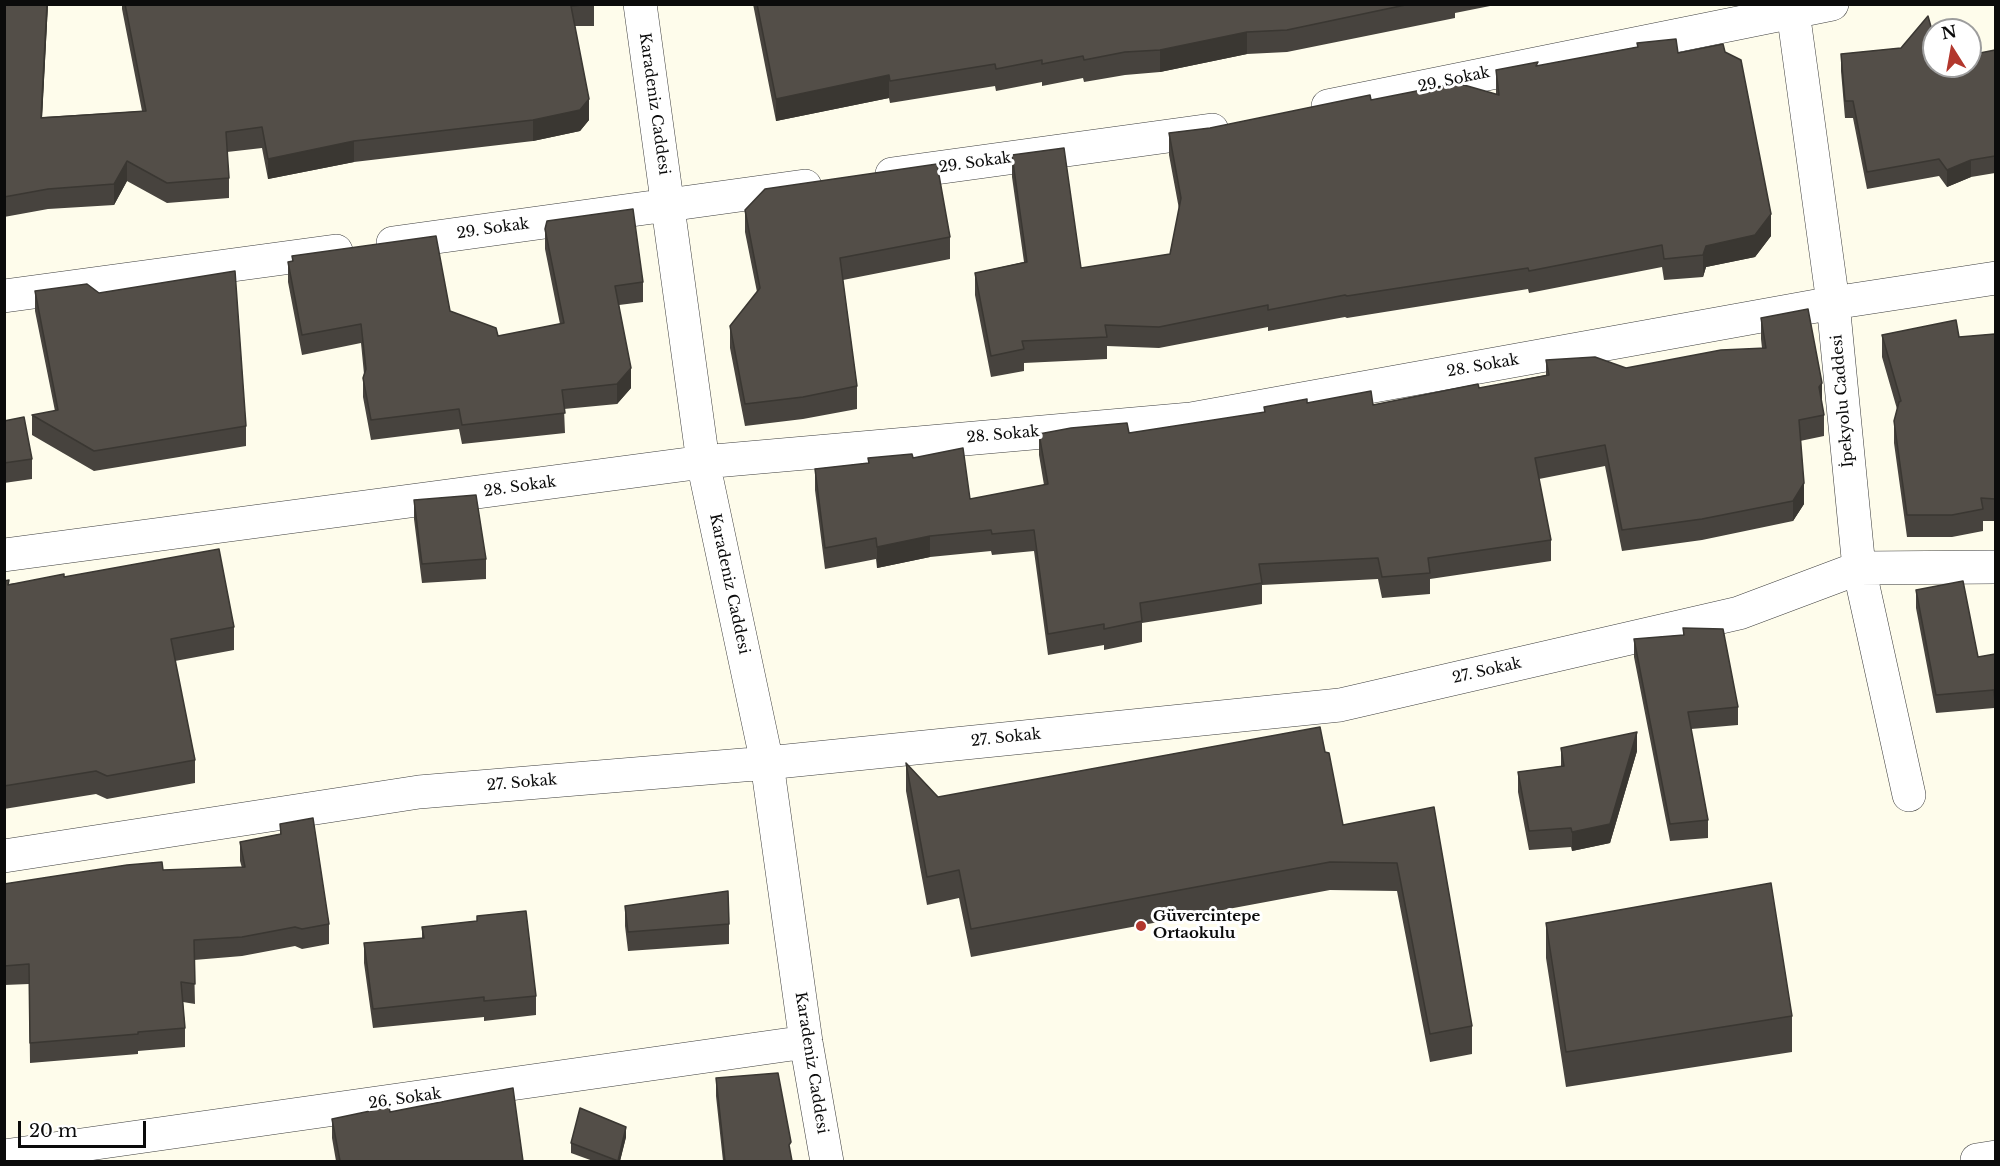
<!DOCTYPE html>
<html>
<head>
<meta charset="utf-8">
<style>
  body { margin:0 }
  #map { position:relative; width:2000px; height:1166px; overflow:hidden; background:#fefceb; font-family:"Libre Baskerville",serif }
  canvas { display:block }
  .frame { position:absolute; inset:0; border:6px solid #0b0b0b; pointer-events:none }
  .north { position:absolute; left:1922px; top:18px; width:60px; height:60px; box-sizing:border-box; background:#fff; border:2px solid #9d9d9d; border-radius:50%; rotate:349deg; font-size:16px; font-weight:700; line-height:24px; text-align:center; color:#0b0b0b }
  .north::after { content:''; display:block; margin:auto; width:21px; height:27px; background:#b2372d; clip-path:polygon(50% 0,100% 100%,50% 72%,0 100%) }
  .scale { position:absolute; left:18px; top:1121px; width:128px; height:27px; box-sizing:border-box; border:3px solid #0b0b0b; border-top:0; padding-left:8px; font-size:18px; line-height:21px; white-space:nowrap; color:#0b0b0b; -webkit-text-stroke:4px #fff; paint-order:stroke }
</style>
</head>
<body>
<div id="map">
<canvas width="2000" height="1166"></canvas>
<div class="frame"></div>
<div class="north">N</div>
<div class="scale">20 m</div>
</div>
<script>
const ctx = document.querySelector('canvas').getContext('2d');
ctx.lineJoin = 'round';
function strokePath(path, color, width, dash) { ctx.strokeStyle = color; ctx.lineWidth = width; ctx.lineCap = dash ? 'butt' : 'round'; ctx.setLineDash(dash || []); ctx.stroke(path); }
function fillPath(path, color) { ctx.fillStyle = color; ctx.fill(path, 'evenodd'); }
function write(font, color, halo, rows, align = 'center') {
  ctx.font = font + ' "Libre Baskerville",serif'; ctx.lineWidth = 6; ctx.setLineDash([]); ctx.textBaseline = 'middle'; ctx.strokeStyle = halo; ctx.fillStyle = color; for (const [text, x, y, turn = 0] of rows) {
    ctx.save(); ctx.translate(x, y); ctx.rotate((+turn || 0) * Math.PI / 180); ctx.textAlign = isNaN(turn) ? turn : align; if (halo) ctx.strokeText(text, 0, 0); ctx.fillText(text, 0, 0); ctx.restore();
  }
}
const minor = new Path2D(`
  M640 4 703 462 767 763 806 1042 827 1162
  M1792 4 1833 303 1859 568 1909 795
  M1328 106 1832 4
  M892 174 1212 130
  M393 243 805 186
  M4 296 336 251
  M4 555 703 462 1191 419 1833 303 1996 278
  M4 856 419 792 767 763 1340 705 1739 613 1859 568 1996 567
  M4 1156 806 1042`);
const tertiary = new Path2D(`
  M1977 1160 1996 1157`);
const wall = new Path2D(`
  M4 4H48L42 117 142 111 122 9V4H594V26H575L589 120 580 131 533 141 354 162 268 179 262 148 227 152 229 178V198L167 203 127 181 114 205 48 209 4 217Z
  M753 4H1500L1455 13V18L1287 52 1247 54 1160 72 1125 75 1084 82 1083 78 1042 86V82L996 91 995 86 890 103 889 98 776 121Z
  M1933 34 1934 66 1995 50V173L1971 177 1947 187 1939 176 1867 189 1853 118H1845L1841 71V54L1901 48Z
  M1637 43 1678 53 1771 236 1755 257 1706 267 1703 277 1664 280 1662 267 1529 293 1528 289 1347 318 1345 317 1268 331V327L1159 348 1107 346V359L1024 363V371L991 377 975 295V273L1024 262 1012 177V155L1081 268 1170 254 1179 209 1169 155V133L1210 128 1371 100 1496 94V70L1538 66 1637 47Z
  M745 210 950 237V259L843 280 857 386V409L803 419 745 426 730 348V326L757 292 745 232Z
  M545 229 643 282V302L619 305 631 388 617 404 564 409 565 433 462 444 459 429 371 440 363 397V378L364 374 361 343 302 355 288 282V262L292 261V256L450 311 498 336 560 324 545 249Z
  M35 291 246 426V446L94 471 32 435V415L55 411 35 311Z
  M1761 318 1822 404 1824 415V436L1800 441 1804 504 1793 521 1702 540 1622 551 1605 466 1539 479 1551 540V561L1430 579V594L1382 598 1378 579 1262 585V604L1142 623V642L1104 650V645L1048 655 1034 551 992 555 991 551 930 557 877 568 876 559 825 569 815 490V469L913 458 970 499 1044 485 1039 455V434L1129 433 1264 413V407L1307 403 1373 405 1479 388 1546 375V360L1626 368 1762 348 1761 339Z
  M1995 334V521H1983V531L1952 537H1907L1894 443V421L1897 409 1882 357V335L1959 337Z
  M4 421 32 459V479L4 483Z
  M414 500 486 559V579L422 583 414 519Z
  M64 577 234 627V650L175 661 195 760V783L107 799 96 794 4 809V581L9 584Z
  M1916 590 1978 657 1995 654V720L1994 708 1936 713 1916 608Z
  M1683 628 1738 707V725L1691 729 1708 820V838L1670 841 1634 657V639L1683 635Z
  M1561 748 1637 751 1610 843 1572 851 1571 847 1529 850 1518 792V772L1561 766Z
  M1325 752 1343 825 1434 807 1472 1026V1054L1430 1062 1397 891 1330 890 971 957 959 898 927 905 906 791V763L938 797Z
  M280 824 329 924V944L302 949 295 946 242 956 194 960 195 1004 183 1002 185 1028V1047L138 1051V1054L30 1063 29 984 4 985V884L163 870 242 868 240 861V842L280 834Z
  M625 906 729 924V944L628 951 625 926Z
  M1546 923 1792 1016V1052L1566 1087 1546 958Z
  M422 927 536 996V1015L484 1021V1017L373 1028 364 963V943L422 938Z
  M716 1078 791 1159 792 1161H723L716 1096Z
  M390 1112 523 1161H336L332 1138V1119Z
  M626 1137 620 1161H593L571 1153V1143Z`);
const shadedWall = new Path2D(`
  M47 4H48L41 138V118Z
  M1247 32V54L1160 72V50Z
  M889 75V98L776 121V99Z
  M589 99V120L580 131 533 141V120Z
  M354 141V162L268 179V159Z
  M1971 160V177L1947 187V170Z
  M127 161V181L114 205V184Z
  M1771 214V236L1755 257 1706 267 1703 277V255L1706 246Z
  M631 368V388L617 404V384Z
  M1822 383V404L1819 408V387Z
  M1804 483V504L1793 521V501Z
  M930 536V557L877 568V547Z
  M1637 732V751L1610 843 1572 851V832Z
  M626 1127V1137L620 1161H618Z`);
const building = new Path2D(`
  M4 4H47L41 118 146 111 125 4H594L571 6 589 99 580 110 533 120 354 141 268 159 262 127 226 132 229 178 167 183 127 161 114 184 48 189 4 197Z
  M757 4H1410L1287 30 1247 32 1160 50 1125 52 1084 60 1083 56 1042 64V60L996 69 995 64 890 81 889 75 776 99Z
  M1928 16 1933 34H1934V66H1970V55L1995 50V156L1971 160 1947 170 1939 159 1867 172 1853 101H1845L1841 54 1901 48Z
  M1676 39 1678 53 1723 44 1725 52 1741 60 1771 214 1755 235 1706 246 1703 255 1664 259 1662 245 1529 271 1528 268 1347 296 1345 295 1268 310V305L1159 327 1105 325 1107 337 1022 341 1024 349 991 356 975 273 1027 262 1012 155 1064 148 1081 268 1170 254 1181 198 1169 133 1210 128 1370 95 1371 100 1457 83 1499 95 1496 70 1538 62 1536 66 1638 47 1637 43Z
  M937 164 950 237 840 258 857 386 803 397 745 404 730 326 760 288 745 210 765 189Z
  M633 209 643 282 615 286 631 368 617 384 562 390 565 413 462 425 459 409 371 420 363 378 366 369 361 324 302 335 288 262 293 261 292 256 436 236 450 311 496 328 498 336 564 323 545 229 547 221Z
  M235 271 246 426 94 451 32 415 58 410 35 291 87 284 99 293Z
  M1808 309 1822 383 1819 387 1824 415 1799 420 1804 483 1793 501 1702 519 1622 530 1605 445 1535 458 1551 540 1428 558 1430 573 1382 577 1378 558 1259 564 1262 583 1140 603 1142 621 1104 629V624L1048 634 1034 530 992 534 991 530 930 536 877 547 876 538 825 548 815 469 869 463 868 458 912 454 913 458 963 448 970 499 1048 484 1039 434 1071 428 1127 423 1129 433 1265 412 1264 407 1307 399V403L1371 391 1373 405 1478 384 1479 388 1549 375 1546 360 1595 357 1626 368 1721 350 1766 348 1761 318Z
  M1956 320 1959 337 1995 334V499L1981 498 1983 509 1952 515H1907L1894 421 1899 402 1901 401 1882 335Z
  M24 417 32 459 4 463V421Z
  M476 495 486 559 422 564 414 500Z
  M219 549 234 627 171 639 195 760 107 776 96 771 4 786V581L9 580 8 585 64 574V577Z
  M1963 581 1978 657 1995 654V702L1994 690 1936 695 1916 590Z
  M1683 628 1723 629 1738 707 1688 712 1708 820 1670 824 1634 639 1684 635Z
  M1320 727 1325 752 1329 753 1343 825 1434 807 1472 1026 1430 1034 1397 863 1330 862 971 929 959 870 927 877 906 763 938 797Z
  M1637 732 1610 824 1572 832 1571 828 1529 831 1518 772 1564 766 1561 748Z
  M313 818 329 924 302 929 295 927 242 937 194 940 195 984 181 982 185 1028 138 1032V1034L30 1043 29 964 4 966V884L127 865 162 862 163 870 245 867 240 842 281 834 280 824Z
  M1771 883 1792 1016 1566 1052 1546 923Z
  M728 891 729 924 628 932 625 906Z
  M526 911 536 996 484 1001V997L373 1009 364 943 424 938 422 927 477 921V916Z
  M778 1073 791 1142 789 1145 792 1161H725L716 1078Z
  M513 1088 523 1161H340L332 1119 389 1107 390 1112Z
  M580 1108 626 1127 618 1161 571 1143Z`);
const markers = [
  [1141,926,6,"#b2372d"]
];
const streetNames = [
  ["29. Sokak",1454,80,-12],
  ["Karadeniz Caddesi",654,104,82],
  ["29. Sokak",975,163,-8],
  ["29. Sokak",493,229,-8],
  ["28. Sokak",1483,366,-10],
  ["İpekyolu Caddesi",1843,401,-95],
  ["28. Sokak",1003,435,-5],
  ["28. Sokak",520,487,-8],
  ["Karadeniz Caddesi",729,584,78],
  ["27. Sokak",1487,671,-13],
  ["27. Sokak",1006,738,-6],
  ["27. Sokak",522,783,-5],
  ["Karadeniz Caddesi",811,1063,81],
  ["26. Sokak",405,1099,-8]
];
const poiNames = [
  ["Güvercintepe",1153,917],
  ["Ortaokulu",1153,934]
];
strokePath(minor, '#3e3e3e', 34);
strokePath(tertiary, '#3e3e3e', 34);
strokePath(minor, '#fff', 33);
strokePath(tertiary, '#fff', 33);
fillPath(wall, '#47433e');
fillPath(shadedWall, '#3a3732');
fillPath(building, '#534e48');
strokePath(building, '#3a3732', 1.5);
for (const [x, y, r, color] of markers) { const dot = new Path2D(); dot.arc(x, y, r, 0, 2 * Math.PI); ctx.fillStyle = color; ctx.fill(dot); strokePath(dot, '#fff', 2); }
write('15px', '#0b0b0b', '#fff', streetNames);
write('bold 15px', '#0b0b0b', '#fff', poiNames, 'left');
</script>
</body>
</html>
